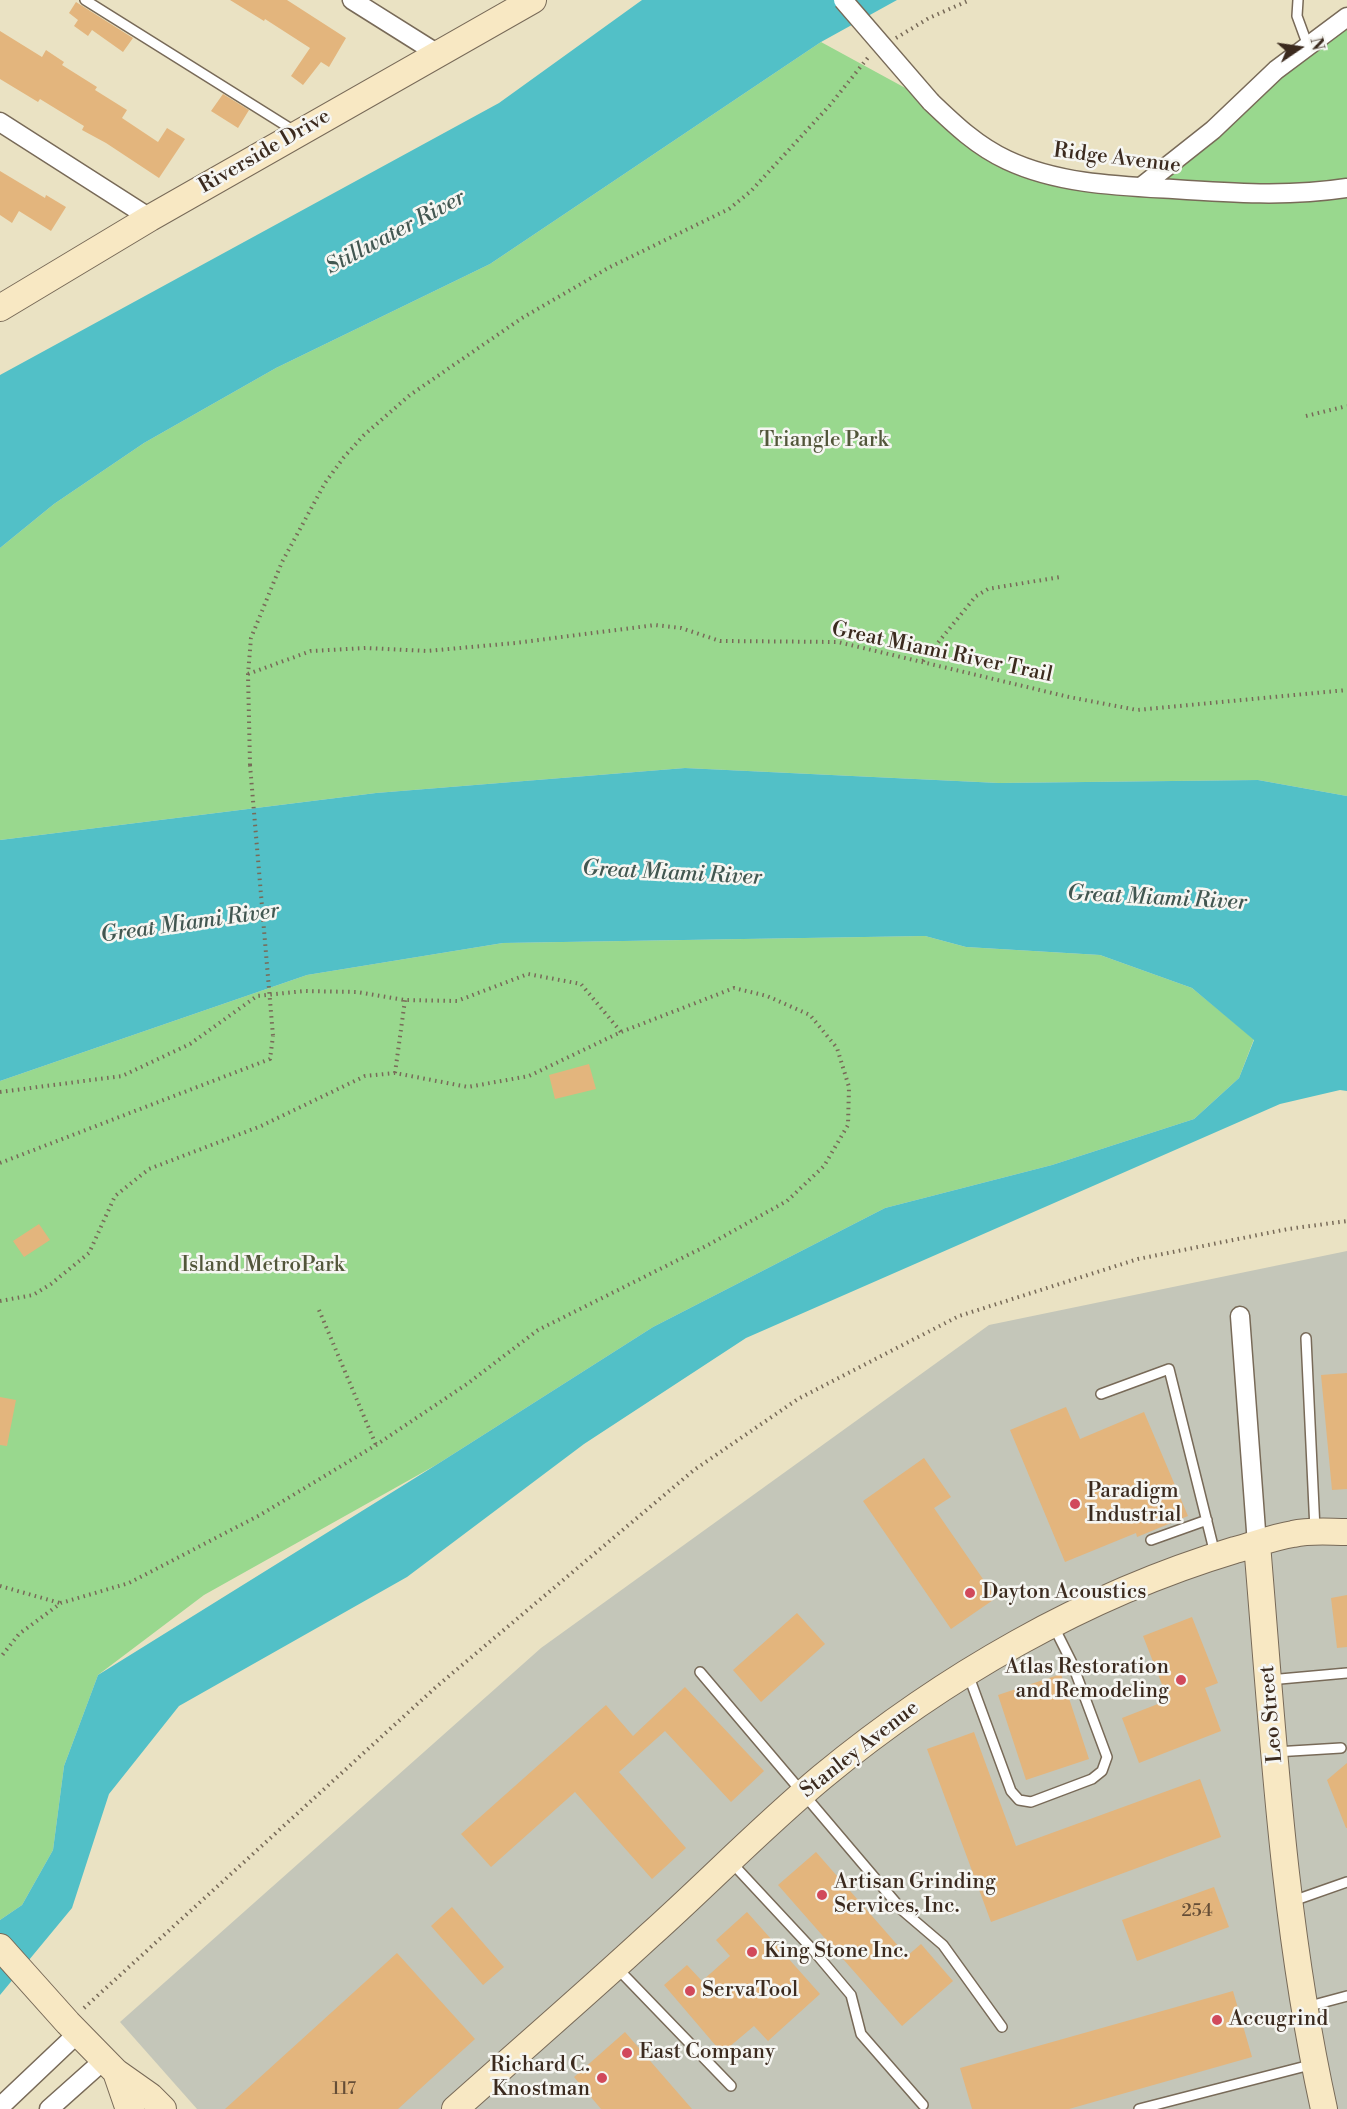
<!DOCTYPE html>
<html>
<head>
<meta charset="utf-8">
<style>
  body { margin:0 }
  #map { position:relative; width:1347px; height:2109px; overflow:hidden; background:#eae2c3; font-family:"Libre Bodoni",serif }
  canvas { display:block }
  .north { position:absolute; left:1269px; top:18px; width:60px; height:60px; -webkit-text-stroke:4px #f6f6f2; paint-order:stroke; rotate:77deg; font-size:16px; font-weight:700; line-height:24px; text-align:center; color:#3b2a1e }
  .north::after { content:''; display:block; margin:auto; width:21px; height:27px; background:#3b2a1e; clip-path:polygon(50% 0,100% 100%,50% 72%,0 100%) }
</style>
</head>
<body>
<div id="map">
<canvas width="1347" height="2109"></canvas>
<div class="north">N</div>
</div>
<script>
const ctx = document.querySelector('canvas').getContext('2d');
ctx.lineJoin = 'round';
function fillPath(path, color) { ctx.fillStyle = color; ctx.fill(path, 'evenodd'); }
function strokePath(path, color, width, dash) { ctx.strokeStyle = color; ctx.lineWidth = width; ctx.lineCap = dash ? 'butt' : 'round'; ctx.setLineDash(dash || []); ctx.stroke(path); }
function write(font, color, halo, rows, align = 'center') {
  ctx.font = font + ' "Libre Bodoni",serif'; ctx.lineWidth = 5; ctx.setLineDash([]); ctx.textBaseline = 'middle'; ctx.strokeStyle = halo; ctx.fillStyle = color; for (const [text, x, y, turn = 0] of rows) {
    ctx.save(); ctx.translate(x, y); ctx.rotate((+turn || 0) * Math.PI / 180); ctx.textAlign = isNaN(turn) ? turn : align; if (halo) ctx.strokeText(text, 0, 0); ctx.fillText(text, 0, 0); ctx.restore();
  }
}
const industrial = new Path2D(`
  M1347 1251V2109H197L120 2022 541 1648 989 1325Z`);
const green = new Path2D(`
  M1347 17V796L1258 780 999 783 685 768 376 793 0 840V548L54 504 144 443 276 368 490 264 821 42 931 102 1010 161 1141 187Z
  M925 936 966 947 1100 955 1192 988 1254 1039 1239 1078 1194 1119 1052 1165 885 1208 653 1327 436 1465 204 1595 98 1675 64 1766 53 1850 22 1905 0 1920V1081L307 975 503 943Z`);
const water = new Path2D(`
  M642 0H897L821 42 490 264 276 368 144 443 54 504 0 548V375L499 103Z
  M685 768 999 783 1258 780 1347 796V1091L1340 1090 1280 1104 746 1338 584 1444 407 1577 179 1706 109 1794 72 1908 0 1995V1920L22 1905 53 1850 64 1766 98 1675 436 1465 653 1327 885 1208 1052 1165 1194 1119 1239 1078 1254 1040 1192 988 1100 955 966 947 925 936 503 943 307 975 0 1081V840L376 793Z`);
const building = new Path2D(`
  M230 0H287L346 38 329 67 321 62 303 85 291 76 310 48 265 19 264 21Z
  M76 2 133 38 123 52 92 30 88 36 74 26 78 20 69 13Z
  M0 31 42 57 46 50 64 62 62 65 97 87 95 90 127 110 122 118 158 142 167 128 185 139 159 178 106 143 82 130 84 126 40 99 38 102 0 79Z
  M223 94 249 110 238 128 211 111Z
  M0 171 45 198 46 195 66 207 51 231 19 211 12 223 0 215Z
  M589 1064 596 1089 555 1099 549 1075Z
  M39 1224 50 1240 24 1257 13 1241Z
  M1347 1373V1489L1332 1490 1321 1375Z
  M0 1397 16 1400 7 1446 0 1445Z
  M1066 1407 1080 1439 1144 1412 1188 1516 1137 1537 1136 1533 1065 1562 1010 1430Z
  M924 1458 951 1497 934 1508 996 1598 951 1629 863 1501Z
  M1347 1595V1647L1337 1648 1331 1598Z
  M797 1613 825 1644 761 1702 733 1670Z
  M1192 1617 1218 1683 1205 1688 1221 1731 1139 1763 1122 1718 1168 1700 1143 1636Z
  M1061 1674 1089 1759 1026 1780 998 1695Z
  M685 1687 764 1771 731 1802 665 1731 619 1772 686 1848 652 1879 575 1792 491 1867 461 1834 606 1705 633 1736Z
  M974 1732 1016 1846 1200 1779 1221 1837 991 1922 927 1749Z
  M1347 1763V1828H1346L1327 1780Z
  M816 1852 907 1956 921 1944 953 1981 902 2026 778 1885Z
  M1214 1887 1229 1927 1137 1961 1122 1920Z
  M452 1907 504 1967 483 1985 431 1926Z
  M747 1912 820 1994 768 2041 754 2026 722 2053 664 1985 687 1965 702 1981 730 1956 716 1940Z
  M397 1953 475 2039 398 2109H225Z
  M1233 1991 1252 2057 1069 2109H972L960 2068Z
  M625 2032 692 2109H601L574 2077Z`);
const path = new Path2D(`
  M896 38 929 18 970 0
  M1306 416 1347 406
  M923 661 976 596 988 589 1060 577
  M248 674 311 651 366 648 427 651 515 643 655 625 681 628 720 641 838 642 1069 697 1137 710 1347 690
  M250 765 248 674 251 638 282 562 325 483 344 457 364 435 410 395 522 318 610 267 729 209 751 191 830 105 870 55
  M395 1073 405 1000
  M0 1092 122 1076 190 1044 257 996 304 991 357 992 405 1000 457 1001 528 974 581 984 621 1032
  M0 1163 270 1059 273 1036
  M0 1301 33 1295 51 1284 89 1253 115 1196 149 1169 261 1126 365 1076 395 1073 468 1087 529 1076 621 1032 734 988 767 996 810 1015 837 1048 849 1087 848 1125 824 1166 787 1201 708 1245 538 1330 467 1384 376 1445 260 1515 129 1583 61 1603 19 1634 0 1658
  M319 1310 376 1445
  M0 1586 60 1603
  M84 2008 436 1687 694 1470 798 1399 959 1316 1138 1259 1288 1229 1347 1221`);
const lane = new Path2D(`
  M85 0 296 132
  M1298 0 1297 16 1308 46
  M1306 1338 1315 1530
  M1101 1394 1169 1369 1215 1554
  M1151 1540 1207 1520
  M700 1672 902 1910 943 1945 1002 2027
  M968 1674 1011 1791 1019 1800 1031 1802 1092 1779 1102 1771 1107 1757 1072 1663 1054 1627
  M1269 1680 1347 1673
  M1275 1752 1341 1748
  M731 1862 813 1950 851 1995 861 2034 923 2105
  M1290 1902 1347 1882
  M617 1968 731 2086
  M1306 2007 1347 1996
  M1139 2109 1314 2064`);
const street = new Path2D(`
  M352 0 438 54
  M931 102C955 125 977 146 1007 160 1058 184 1118 186 1173 189 1231 193 1289 197 1347 188
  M0 122 150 218
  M1141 187 1213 130 1276 70 1347 17
  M1240 1316 1257 1544
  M0 2107 78 2033
  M49 2109 104 2060`);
const secondary = new Path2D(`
  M0 308 150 218 533 0
  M1257 1544C1273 1733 1283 1924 1324 2109
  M0 1947 68 2023 116 2072 150 2096 163 2109
  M116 2072 127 2104 131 2109
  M455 2109C520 2051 586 1994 650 1935 708 1883 762 1827 822 1777 943 1677 1085 1595 1235 1550 1254 1545 1273 1537 1293 1534 1310 1530 1329 1532 1347 1532`);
const pathBridge = new Path2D(`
  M250 765 273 1036`);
const streetBridge = new Path2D(`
  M843 0 931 102`);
const markers = [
  [1075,1504,6,"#d1495b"],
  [970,1593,6,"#d1495b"],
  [1181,1680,6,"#d1495b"],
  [822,1895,6,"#d1495b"],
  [752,1952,6,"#d1495b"],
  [690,1991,6,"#d1495b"],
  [1217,2020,6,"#d1495b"],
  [627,2053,6,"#d1495b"],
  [602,2078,6,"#d1495b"]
];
const numberNames = [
  ["254",1197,1912],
  ["117",344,2090]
];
const streetNames = [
  ["Riverside Drive",265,152,-30],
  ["Ridge Avenue",1117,159,7],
  ["Great Miami River Trail",942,653,12],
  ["Leo Street",1272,1714,-95],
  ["Stanley Avenue",860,1750,-38]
];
const parkNames = [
  ["Triangle Park",824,441],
  ["Island MetroPark",263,1266]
];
const poiNames = [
  ["Paradigm",1087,1492],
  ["Industrial",1087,1516],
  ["Dayton Acoustics",982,1593],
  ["Atlas Restoration",1169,1668,"right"],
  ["and Remodeling",1169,1692,"right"],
  ["Artisan Grinding",834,1883],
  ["Services, Inc.",834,1907],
  ["King Stone Inc.",764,1952],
  ["ServaTool",702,1991],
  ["Accugrind",1229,2020],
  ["East Company",639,2053],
  ["Richard C.",590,2066,"right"],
  ["Knostman",590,2090,"right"]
];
const waterNames = [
  ["Stillwater River",396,233,-28],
  ["Great Miami River",672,874,3],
  ["Great Miami River",1157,899,3],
  ["Great Miami River",190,924,-8]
];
fillPath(industrial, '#c4c6b9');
fillPath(green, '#99d88e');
fillPath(water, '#52c0c7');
fillPath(building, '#e3b57d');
strokePath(lane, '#786a58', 12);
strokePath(street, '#786a58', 21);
strokePath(secondary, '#786a58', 28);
strokePath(path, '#786a58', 4, [1.5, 4.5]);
strokePath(lane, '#fff', 9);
strokePath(street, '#fff', 18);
strokePath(secondary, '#f8e8c3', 26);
strokePath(streetBridge, '#786a58', 21, []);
strokePath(pathBridge, '#786a58', 4, [1.5, 4.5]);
strokePath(streetBridge, '#fff', 18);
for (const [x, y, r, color] of markers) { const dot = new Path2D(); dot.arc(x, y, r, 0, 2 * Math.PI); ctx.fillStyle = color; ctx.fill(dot); strokePath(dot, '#f6f6f2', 2); }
write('18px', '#654d36', null, numberNames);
write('21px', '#3b2a1e', '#f6f6f2', streetNames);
write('21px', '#52563a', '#f6f6f2', parkNames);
write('21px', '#3b2a1e', '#f6f6f2', poiNames, 'left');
write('italic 22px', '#425751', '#f6f6f2', waterNames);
</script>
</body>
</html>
